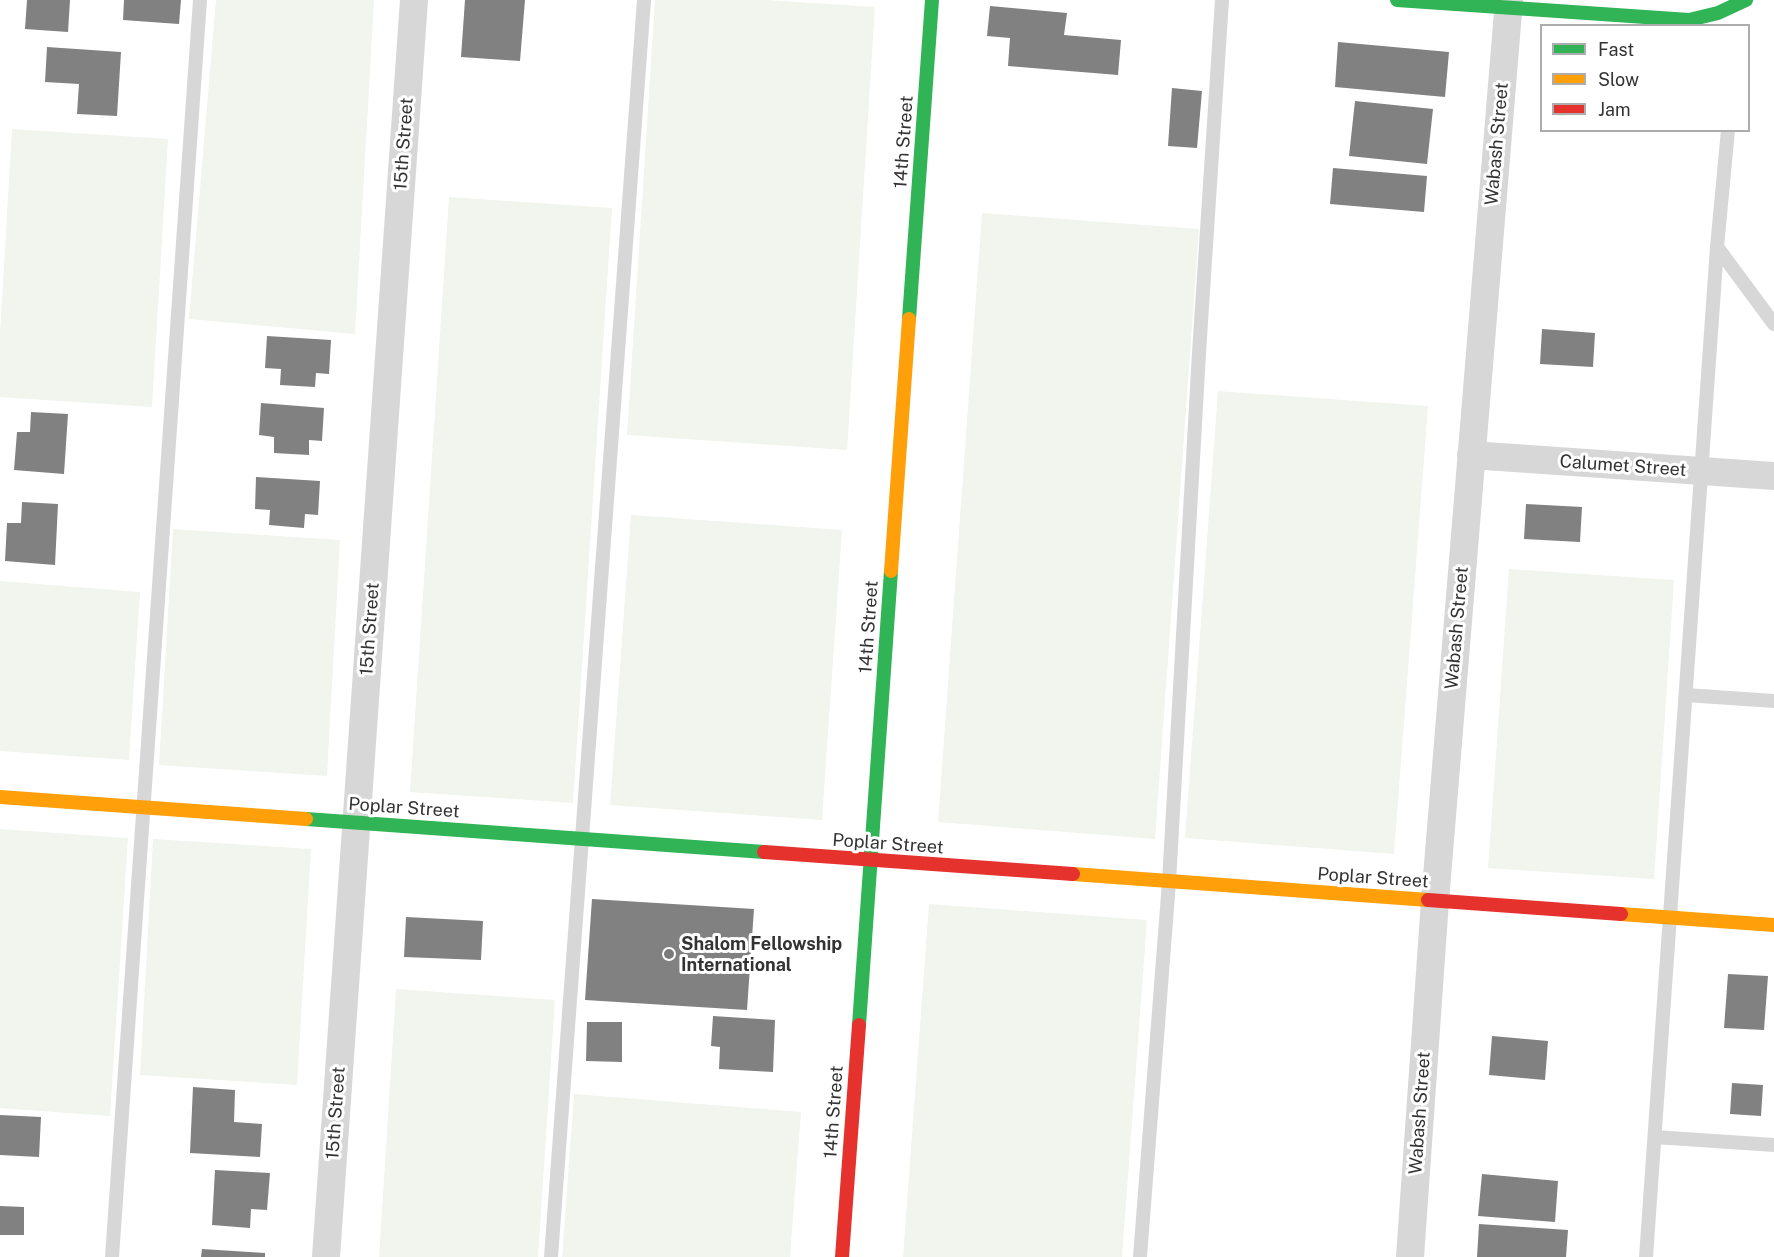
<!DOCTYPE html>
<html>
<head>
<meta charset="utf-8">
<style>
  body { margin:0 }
  #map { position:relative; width:1774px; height:1257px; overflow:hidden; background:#fff; font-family:"Public Sans",sans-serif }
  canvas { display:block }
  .legend { position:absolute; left:1540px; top:24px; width:210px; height:108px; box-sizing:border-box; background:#fff; border:2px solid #adadad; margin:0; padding:8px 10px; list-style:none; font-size:18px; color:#333 }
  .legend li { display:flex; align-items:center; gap:12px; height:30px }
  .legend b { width:30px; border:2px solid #adadad }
</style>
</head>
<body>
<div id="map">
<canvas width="1774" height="1257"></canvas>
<ul class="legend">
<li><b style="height:8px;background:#30b455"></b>Fast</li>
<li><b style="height:8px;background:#ff9f0a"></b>Slow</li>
<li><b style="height:8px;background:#e5322d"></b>Jam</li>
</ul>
</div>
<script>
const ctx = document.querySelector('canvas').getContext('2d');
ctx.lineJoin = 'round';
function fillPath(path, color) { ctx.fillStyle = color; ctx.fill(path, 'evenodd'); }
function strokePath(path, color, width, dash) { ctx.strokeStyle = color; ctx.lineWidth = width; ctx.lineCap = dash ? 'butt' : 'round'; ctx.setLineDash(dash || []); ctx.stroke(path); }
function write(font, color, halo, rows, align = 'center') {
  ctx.font = font + ' "Public Sans",sans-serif'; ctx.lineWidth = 6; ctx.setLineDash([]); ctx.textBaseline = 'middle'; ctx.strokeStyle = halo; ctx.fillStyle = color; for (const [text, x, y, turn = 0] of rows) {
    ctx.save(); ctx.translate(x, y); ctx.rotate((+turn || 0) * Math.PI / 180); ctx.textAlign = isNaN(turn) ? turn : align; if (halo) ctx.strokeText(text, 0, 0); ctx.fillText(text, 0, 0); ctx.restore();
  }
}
const green = new Path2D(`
  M216 0H374L355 334 189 319Z
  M655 0H767L875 7 847 450 627 435Z
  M12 129 168 139 152 407 0 397V334Z
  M449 197 612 208 573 803 410 792Z
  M982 213 1199 229 1155 839 938 822Z
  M1218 391 1428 406 1394 854 1185 838Z
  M631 515 842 530 822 820 610 805Z
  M173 529 340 540 327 776 159 765Z
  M1509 569 1674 580 1654 879 1488 868Z
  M0 581 140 592 129 760 0 751Z
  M0 829 128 838 110 1116 0 1108Z
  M153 839 311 849 297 1085 140 1075Z
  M929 904 1147 920 1122 1257H903Z
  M396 989 555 1000 538 1257H379Z
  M574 1094 801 1112 790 1257H562Z`);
const building = new Path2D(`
  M27 0H70L68 32 25 29Z
  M124 0H181L179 24 123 20Z
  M465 0H525L520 61 461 57Z
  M990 6 1067 13 1064 35 1121 40 1118 75 1008 66 1010 38 987 36Z
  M1338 42 1449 52 1445 97 1335 87Z
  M47 47 121 52 117 116 77 114 79 84 45 82Z
  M1172 88 1202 91 1197 148 1168 146Z
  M1355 101 1433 109 1427 164 1349 156Z
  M1333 168 1427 176 1424 212 1330 204Z
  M1542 329 1595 333 1593 367 1540 364Z
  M267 336 331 340 329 374 316 373 315 387 280 385 281 369 265 368Z
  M261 403 324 408 322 441 309 440V455L274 453V437L259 435Z
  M31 412 68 414 64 474 14 470 17 432H30Z
  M256 477 320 481 318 515 305 514 304 528 269 525 270 510 255 509Z
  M22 502 58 504 55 565 5 561 7 523H21Z
  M1526 504 1582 507 1580 542 1524 539Z
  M592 899 754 909 747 1010 585 1000Z
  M406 917 483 921 481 960 404 957Z
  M1728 974 1768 976 1764 1030 1724 1028Z
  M713 1016 775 1020 773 1072 719 1069 720 1047 711 1046Z
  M587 1022H622V1062L586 1061Z
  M1492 1036 1548 1041 1545 1080 1489 1075Z
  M1732 1083 1763 1085 1761 1116 1730 1114Z
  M193 1087 235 1090 234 1122 262 1124 260 1157 190 1153Z
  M0 1115 41 1117 39 1157 0 1155Z
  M215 1170 270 1173 267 1210 251 1209 250 1228 212 1225Z
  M1482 1174 1558 1181 1555 1222 1478 1216Z
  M0 1206 24 1207V1235H0Z
  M1479 1224 1568 1230 1566 1257H1477Z
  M202 1249 265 1253V1257H201Z`);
const lane = new Path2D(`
  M1728 130 1717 247 1774 324
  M1686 695 1774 701
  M1655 1137 1774 1145
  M112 1257 200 0
  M551 1257 644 0
  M1140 1257 1169 882 1199 353 1222 0
  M1646 1257 1717 247`);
const street = new Path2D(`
  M1471 455 1774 476
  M326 1257 414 0
  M1410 1257 1435 901 1509 0`);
const fast = new Path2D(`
  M1397 0 1689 20 1718 13 1746 0
  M909 319 932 0
  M306 819 764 852
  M859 1025 891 571`);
const slow = new Path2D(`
  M891 571 909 319
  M0 797 306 819
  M1073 874 1428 900
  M1621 914 1774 925`);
const jam = new Path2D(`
  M764 852 1073 874
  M1428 900 1621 914
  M842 1257 859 1025`);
const markers = [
  [669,954,6,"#7a7a7a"]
];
const streetNames = [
  ["14th Street",904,142,-86],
  ["15th Street",404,144,-86],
  ["Wabash Street",1497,144,-85],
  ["Calumet Street",1623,466,4],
  ["14th Street",869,627,-86],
  ["Wabash Street",1457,628,-85],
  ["15th Street",370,629,-86],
  ["Poplar Street",404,808,4],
  ["Poplar Street",888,844,4],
  ["Poplar Street",1373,878,4],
  ["14th Street",834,1112,-86],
  ["15th Street",336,1113,-86],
  ["Wabash Street",1420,1113,-86]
];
const poiNames = [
  ["Shalom Fellowship",681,944],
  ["International",681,965]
];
fillPath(green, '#f1f5ed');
fillPath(building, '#818181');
strokePath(lane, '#d7d7d7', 14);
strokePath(street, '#d7d7d7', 28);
strokePath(fast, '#30b455', 14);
strokePath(slow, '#ff9f0a', 14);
strokePath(jam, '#e5322d', 14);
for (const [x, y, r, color] of markers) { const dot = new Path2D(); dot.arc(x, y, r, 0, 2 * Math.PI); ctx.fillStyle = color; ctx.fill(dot); strokePath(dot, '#fff', 2); }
write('18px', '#333', '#fff', streetNames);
write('bold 18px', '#333', '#fff', poiNames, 'left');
</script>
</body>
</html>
